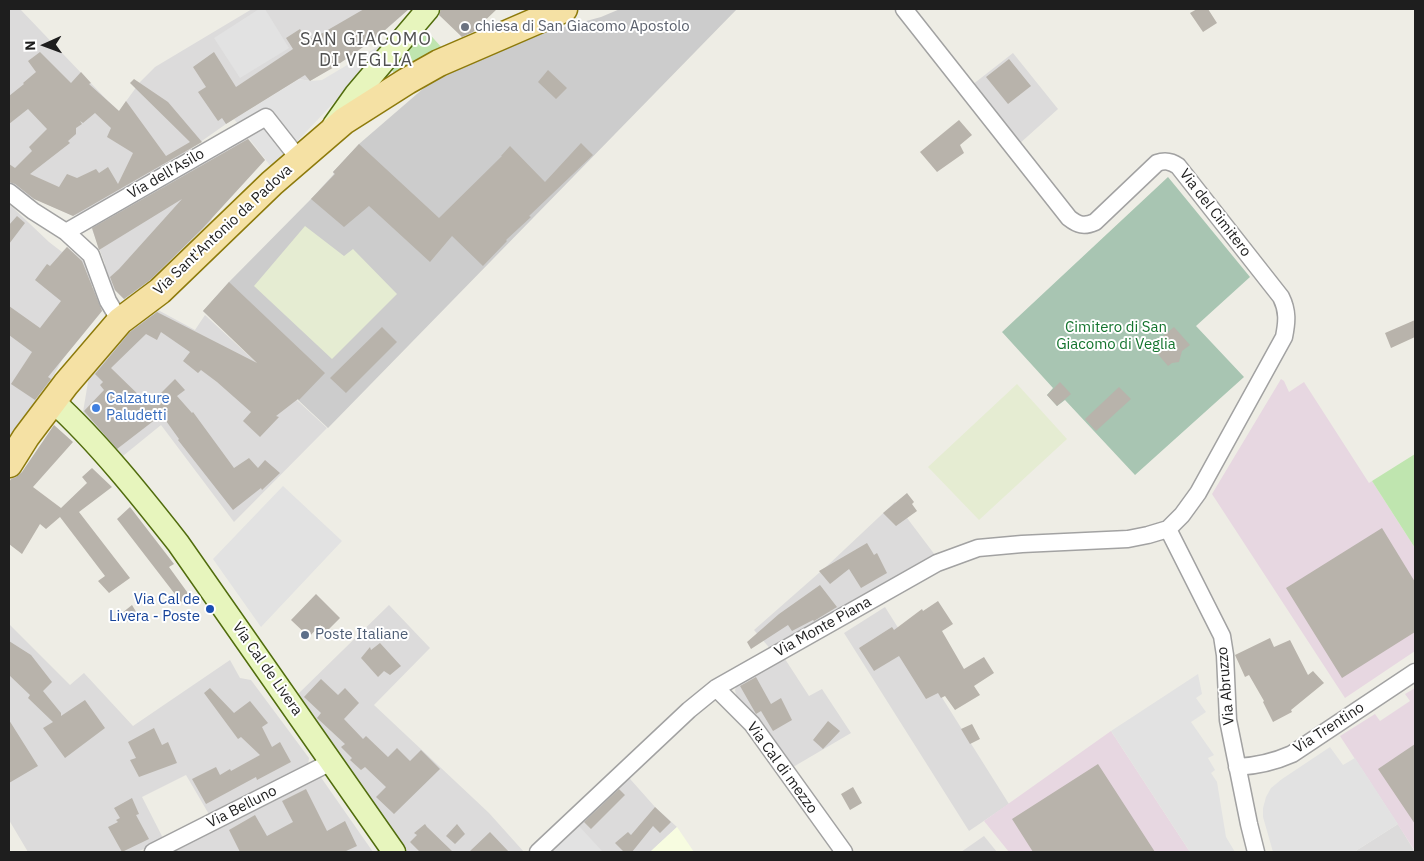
<!DOCTYPE html>
<html>
<head>
<meta charset="utf-8">
<style>
  body { margin:0 }
  #map { position:relative; width:1424px; height:861px; overflow:hidden; background:#eeede5; font-family:"IBM Plex Sans",sans-serif }
  canvas { display:block }
  .frame { position:absolute; inset:0; border:10px solid #1e1e1e; pointer-events:none }
  .north { position:absolute; left:20px; top:20px; width:50px; height:50px; -webkit-text-stroke:4px #fff; paint-order:stroke; rotate:268deg; font-size:14px; font-weight:700; line-height:20px; text-align:center; color:#1e1e1e }
  .north::after { content:''; display:block; margin:auto; width:18px; height:22px; background:#1e1e1e; clip-path:polygon(50% 0,100% 100%,50% 72%,0 100%) }
</style>
</head>
<body>
<div id="map">
<canvas width="1424" height="861"></canvas>
<div class="frame"></div>
<div class="north">N</div>
</div>
<script>
const ctx = document.querySelector('canvas').getContext('2d');
ctx.lineJoin = 'round';
function fillPath(path, color) { ctx.fillStyle = color; ctx.fill(path, 'evenodd'); }
function strokePath(path, color, width, dash) { ctx.strokeStyle = color; ctx.lineWidth = width; ctx.lineCap = dash ? 'butt' : 'round'; ctx.setLineDash(dash || []); ctx.stroke(path); }
function write(font, color, halo, rows, align = 'center') {
  ctx.font = font + ' "IBM Plex Sans",sans-serif'; ctx.lineWidth = 4; ctx.setLineDash([]); ctx.textBaseline = 'middle'; ctx.strokeStyle = halo; ctx.fillStyle = color; for (const [text, x, y, turn = 0] of rows) {
    ctx.save(); ctx.translate(x, y); ctx.rotate((+turn || 0) * Math.PI / 180); ctx.textAlign = isNaN(turn) ? turn : align; if (halo) ctx.strokeText(text, 0, 0); ctx.fillText(text, 0, 0); ctx.restore();
  }
}
const residential = new Path2D(`
  M11 9H20L106 99 119 111 140 82 155 67 252 9H409L376 38 336 65 310 81 299 79 226 124 159 171 93 208 73 216 24 194 9 183V10Z
  M1013 53 1058 109 1018 145 972 85Z
  M244 133 265 160 211 218 212 220 204 230 159 280 125 300 105 281V264L92 229 97 220Z
  M9 204 49 242 62 252 67 247 88 265 94 284 91 287 99 294 102 311 62 360 51 380 9 445Z
  M158 310 195 330 205 315 327 428 234 522 161 425 118 460 83 412 90 370 140 314Z
  M895 502 935 555 860 604 773 652 754 630 828 565Z
  M389 605 430 648 374 705 489 813 524 852H405L370 804 297 695Z
  M885 607 1009 804 969 831 844 633Z
  M9 624 70 685 84 673 133 726 230 660 240 678 251 680 309 758 308 765 210 816 186 775 142 797 164 840 137 852H28L9 820Z
  M785 659 809 696 822 689 851 733 788 770 737 699 735 690 738 680 768 668Z
  M623 771 655 807 677 827 650 852H602L577 832 571 830Z
  M320 776 373 852H173Z
  M1398 824 1415 852H1354Z
  M984 836 997 852H961Z`);
const industrial = new Path2D(`
  M1281 379 1284 381 1289 392 1304 382 1369 483 1372 481 1415 548V651L1345 698 1212 494Z
  M1415 688V851L1340 736 1375 714 1380 721 1410 701 1405 694Z
  M1111 731 1190 852H1009L984 821Z`);
const education = new Path2D(`
  M677 827 694 852H650Z`);
const religious = new Path2D(`
  M620 9H737L328 428 203 311 229 282 311 199 334 174 333 172 359 144 432 81 520 39 601 17Z`);
const farmland = new Path2D(`
  M305 226 344 256 353 249 397 294 332 359 254 286Z
  M1017 384 1067 439 979 520 928 467Z`);
const grass = new Path2D(`
  M425 29 443 49 395 74 389 67Z
  M1415 454V548L1372 481Z`);
const cemetery = new Path2D(`
  M1168 177 1250 277 1196 326 1244 377 1135 475 1065 400 1057 406 1047 395 1053 388 1002 332Z`);
const parking = new Path2D(`
  M259 9H265L289 48 240 78 214 38Z
  M407 25 272 168 234 119 299 79 310 81 322 80 384 43Z
  M283 486 342 541 261 627 213 559Z
  M1198 674 1202 694 1196 698 1206 712 1191 722 1214 755 1208 758 1215 770 1211 773 1217 782 1226 837 1235 852H1190L1111 731Z
  M1330 747 1343 765 1355 758 1398 824 1354 852H1273L1263 817V808L1266 797 1271 788 1282 779Z
  M579 826 603 852H551Z`);
const building = new Path2D(`
  M364 9H409L376 38 336 66 310 81 305 75 226 124 222 118 218 121 198 92 206 87 193 67 214 52 236 87 293 49 286 38 300 29 307 41 313 37 314 38Z
  M441 9H497L473 32 462 37 439 15Z
  M1197 9H1208L1217 23 1203 32 1190 13Z
  M40 52 71 83 81 72 91 83 89 84 119 111 126 101 166 156 190 142 130 83 134 79 168 102 202 142 73 216 34 199 15 184 9 182V164L15 168 32 151 29 147 47 129 28 109 9 124V96L24 84 23 83 36 72 28 61ZM95 113 111 128 107 137 133 153 118 184 108 167 99 173 96 169 77 178 67 174 59 187 30 174 70 143 68 141 76 134V128L82 124 80 121 83 123Z
  M1009 59 1031 86 1008 104 986 77Z
  M548 70 567 88 556 99 538 82Z
  M959 120 972 135 960 145 964 153 937 172 920 152Z
  M248 139 265 160 202 229 150 280 124 299 115 290 110 277 119 269 182 199 99 250 92 228Z
  M581 143 593 155 529 216 531 217 506 240 507 241 483 266 452 236 430 262 369 206 344 227 311 199 335 174 333 172 359 144 439 218 502 156H501L510 146 545 182Z
  M17 216 25 223 9 244V225Z
  M67 247 82 261 102 311 48 377 51 379 35 400 11 384 32 352 9 335V306L40 328 61 301 35 280 47 264 50 266Z
  M229 282 325 373 299 400 298 399 276 416 279 417 260 437 243 421 251 412 217 382 201 370 198 373 183 361 190 352 161 332 157 340 146 334 111 368 149 405 175 379 185 390 177 396 192 413 193 412 234 468 249 458 258 468 265 460 280 473 262 490 261 488 233 510 178 440 179 439 164 418 159 422 156 419 117 449 84 411 104 390 100 385 103 382 95 374 130 332 157 312 257 363 203 311Z
  M1415 320V337L1391 348 1385 333Z
  M382 327 397 342 346 393 330 378Z
  M1174 327 1190 345 1182 351 1179 362 1172 363 1168 366 1151 346Z
  M1060 382 1071 394 1057 406 1047 395Z
  M1119 387 1131 399 1096 431 1085 419Z
  M54 425 73 442 33 487 61 508 87 483 82 477 92 468 112 487 79 512 130 578 109 593 98 581 105 576 60 517 46 529 40 524 22 554 9 544V482L11 479 16 477 22 472Z
  M907 493 914 502 912 504 917 511 896 526 883 513Z
  M130 507 174 564 169 567 190 596 181 602 117 519Z
  M1382 528 1415 582V632L1342 678 1286 588Z
  M867 543 874 555 877 553 887 573 861 588 849 569 830 584 819 571Z
  M820 585 837 607 814 621 813 620 792 631 788 625 751 649 747 642 779 614Z
  M316 594 340 618 327 631 320 625 309 637 291 620Z
  M938 601 953 624 942 631 964 669 984 657 994 673 974 686 980 695 955 710 945 696 941 698 938 693 926 699 899 656 874 671 859 648 892 627 894 630 922 609 923 611Z
  M132 605 138 615 128 622 122 613Z
  M1270 638 1274 647 1290 640 1308 675 1313 671 1324 683 1291 710 1292 712 1273 722 1263 702 1264 701 1249 675 1245 677 1235 655Z
  M9 641 31 655 52 682 43 691 61 713V716L85 700 105 728 65 758 43 728 53 722 28 698 30 695 9 675Z
  M380 643 401 666 390 675 384 671 378 677 361 658 370 647 371 650Z
  M756 677 771 704 781 698 792 720 773 731 761 711 756 714 740 686Z
  M321 679 338 695 345 688 359 703 344 719 363 739 366 736 388 757 397 748 410 761 421 750 440 769 394 814 376 797 386 787 365 767 361 770 350 760 352 758 341 747 345 744 317 718 321 713 304 697Z
  M210 688 234 713 250 701 268 723 262 727 272 747 280 742 291 762 257 780 256 777 206 804 192 779 216 767 220 775 230 769 231 771 260 755 241 737 238 739 204 693Z
  M9 720 38 766 9 783Z
  M828 721 840 731 823 749 813 740Z
  M972 724 980 739 970 744 961 729Z
  M154 728 162 745 168 742 177 763 139 777 130 760 136 758 128 742Z
  M1415 744V824L1378 769Z
  M1098 764 1155 852H1033L1012 819Z
  M853 787 862 803 850 810 841 794Z
  M306 789 327 831 345 821 357 846 344 852H240L229 830 255 815 267 836 293 822 282 801Z
  M619 789 625 795 591 829 584 822Z
  M132 798 139 814 136 815 149 839 122 852 108 827 118 822 116 820 120 818 114 808Z
  M655 807 671 822 660 833 653 826 632 852H624L615 843 628 832 631 835Z
  M425 824 427 827 453 852H420L410 842 417 835 414 833Z
  M457 824 465 834 455 844 446 836Z
  M490 832 509 852H469Z`);
const street = new Path2D(`
  M9 192 33 211 66 232 91 255 108 301 120 321
  M66 232 266 117 299 159
  M1168 529 1222 636 1225 655 1228 720 1249 824 1256 852
  M716 688 752 724 844 852
  M1237 767C1256 766 1274 762 1292 754L1415 672
  M153 852 331 762
  M538 852 689 710 716 688 937 563 978 548 1022 544 1128 539 1148 535 1168 529 1182 515 1198 493 1284 337C1287 322 1288 311 1281 297L1178 166C1171 161 1165 160 1157 163L1095 222C1084 227 1078 225 1069 218L904 9`);
const secondary = new Path2D(`
  M334 125 356 94 428 9
  M53 401C98 442 141 496 178 543L394 852`);
const primary = new Path2D(`
  M9 464 26 437 66 384 120 321 160 291 272 183 344 121 407 81 439 63 564 9`);
const markers = [
  [465,27,5,"#6b7280"],
  [96,408,5,"#3f7fe0"],
  [210,609,5,"#1a4fb4"],
  [305,635,5,"#5c6f8a"]
];
const worshipNames = [
  ["chiesa di San Giacomo Apostolo",475,27]
];
const streetNames = [
  ["Via dell'Asilo",166,174,-30],
  ["Via del Cimitero",1215,213,52],
  ["Via Sant'Antonio da Padova",223,230,-43],
  ["Via Monte Piana",823,627,-29],
  ["Via Cal de Livera",267,669,55],
  ["Via Abruzzo",1226,686,-95],
  ["Via Trentino",1329,728,-33],
  ["Via Cal di mezzo",782,768,54],
  ["Via Belluno",242,807,-27]
];
const parkNames = [
  ["Cimitero di San",1116,328],
  ["Giacomo di Veglia",1116,345]
];
const shopNames = [
  ["Calzature",106,399],
  ["Paludetti",106,416]
];
const transitNames = [
  ["Via Cal de",200,600],
  ["Livera - Poste",200,617]
];
const serviceNames = [
  ["Poste Italiane",315,635]
];
const quarterNames = [
  ["SAN GIACOMO",366,40],
  ["DI VEGLIA",366,61]
];
fillPath(residential, '#dcdbdb');
fillPath(industrial, '#e7d7e1');
fillPath(education, '#f7fce0');
fillPath(religious, '#ccc');
fillPath(farmland, '#e5ecd2');
fillPath(grass, '#bfe5af');
fillPath(cemetery, '#a8c5b2');
fillPath(parking, '#e2e2e2');
fillPath(building, '#b8b3ab');
strokePath(street, '#a2a2a2', 19);
strokePath(secondary, '#516d0d', 25);
strokePath(primary, '#8d7a0b', 29);
strokePath(street, '#fff', 16);
strokePath(secondary, '#e7f5bd', 22);
strokePath(primary, '#f5e1a4', 26);
for (const [x, y, r, color] of markers) { const dot = new Path2D(); dot.arc(x, y, r, 0, 2 * Math.PI); ctx.fillStyle = color; ctx.fill(dot); strokePath(dot, '#fff', 2); }
write('15px', '#5b616d', '#fff', worshipNames, 'left');
write('15px', '#1e1e1e', '#fff', streetNames);
write('15px', '#14742e', '#fff', parkNames);
write('15px', '#366cbe', '#fff', shopNames, 'left');
write('15px', '#164399', '#fff', transitNames, 'right');
write('15px', '#4e5e75', '#fff', serviceNames, 'left');
ctx.letterSpacing = '1px';
write('18px', '#515151', '#fff', quarterNames);
ctx.letterSpacing = '0px';
</script>
</body>
</html>
